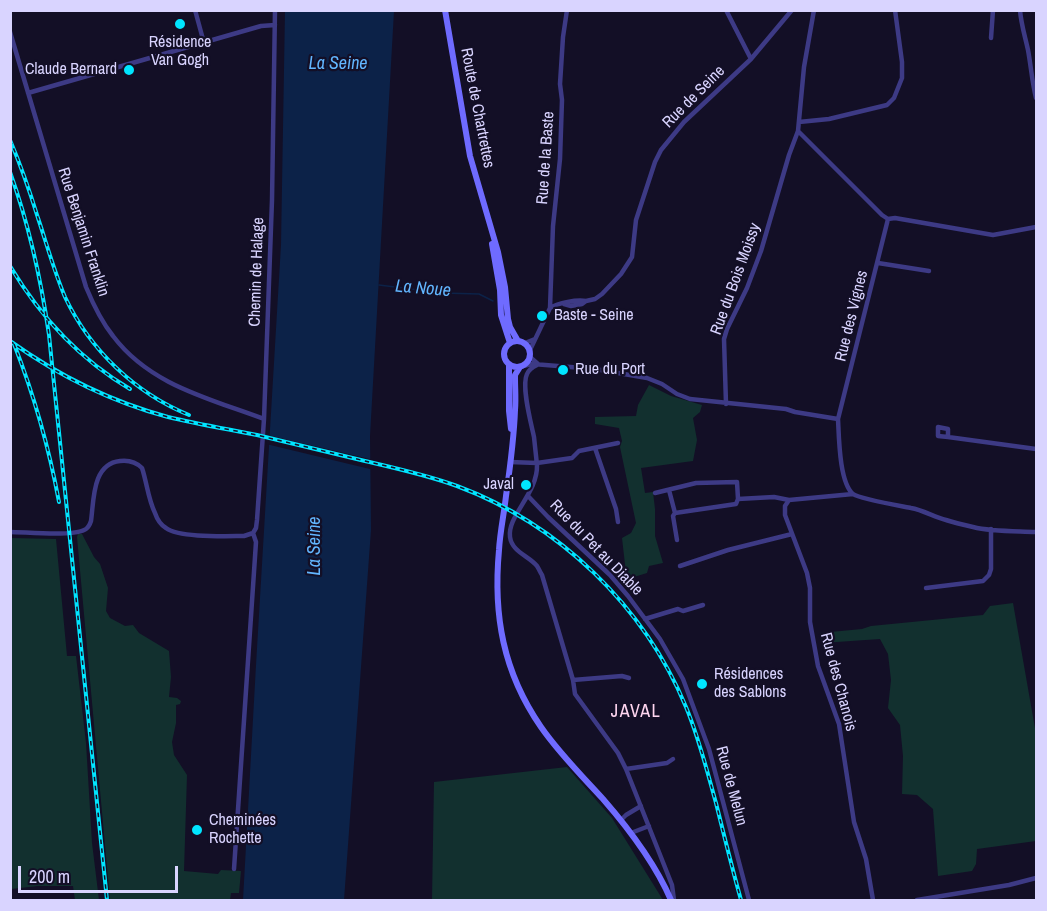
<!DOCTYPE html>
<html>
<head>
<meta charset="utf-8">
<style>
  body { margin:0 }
  #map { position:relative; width:1047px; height:911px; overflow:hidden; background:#130f26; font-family:"Archivo Narrow",sans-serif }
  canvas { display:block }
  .frame { position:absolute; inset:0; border:12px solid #d9d4ff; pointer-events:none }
  .scale { position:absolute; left:18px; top:866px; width:160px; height:27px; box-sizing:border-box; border:3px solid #d9d4ff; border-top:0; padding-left:8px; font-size:18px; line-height:21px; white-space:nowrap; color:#d9d4ff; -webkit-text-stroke:4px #130f26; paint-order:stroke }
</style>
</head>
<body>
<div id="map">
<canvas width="1047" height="911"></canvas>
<div class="frame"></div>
<div class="scale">200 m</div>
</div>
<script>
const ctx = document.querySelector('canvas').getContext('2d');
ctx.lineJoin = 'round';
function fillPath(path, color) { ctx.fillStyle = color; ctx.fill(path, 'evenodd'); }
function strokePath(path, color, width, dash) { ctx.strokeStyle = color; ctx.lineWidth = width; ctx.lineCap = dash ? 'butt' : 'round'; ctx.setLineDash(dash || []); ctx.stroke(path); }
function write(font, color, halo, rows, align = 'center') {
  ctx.font = font + ' "Archivo Narrow",sans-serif'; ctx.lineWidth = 4.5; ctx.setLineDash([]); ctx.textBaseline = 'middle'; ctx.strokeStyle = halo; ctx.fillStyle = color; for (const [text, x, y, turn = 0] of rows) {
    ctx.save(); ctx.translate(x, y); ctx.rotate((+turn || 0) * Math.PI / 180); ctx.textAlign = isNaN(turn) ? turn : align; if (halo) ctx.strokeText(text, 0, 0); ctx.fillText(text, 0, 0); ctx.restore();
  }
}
const green = new Path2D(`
  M649 385 671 396 702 405 700 412 693 418 697 440 693 461 641 468 645 493 653 492 655 509V536L663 563 649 566 647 573 621 581 619 577 626 573 622 538 631 533 636 523 620 447 622 441 619 428 595 424V417L636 416 638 405Z
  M78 534H82L94 557 100 564 108 588 106 611 110 618 125 626 133 625 139 633 169 651 171 677 169 697 177 698 181 701 180 704 176 705V723L172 742 174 755 187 775 184 871 218 874 221 870 241 871 239 893H231L230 900H110L77 537Z
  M11 538 56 539 67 656H76L86 743 92 843 99 900H75L73 886H38L11 889Z
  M1013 603 1036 734V841L977 849 976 864 972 871 938 876 933 809 917 795 902 794 903 756 900 725 888 708 891 680 888 654 880 639 822 643 820 633 862 629 871 626 983 615 990 606Z
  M567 767 612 818 663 900H432L434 782Z`);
const water = new Path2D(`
  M285 11H394L370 436 371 530 344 900H243L256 665 281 245Z`);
const pier = new Path2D(`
  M267 435 374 460V470L266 444Z`);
const stream = new Path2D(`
  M379 285 443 293 479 294 493 301`);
const street = new Path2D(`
  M195 10 204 43
  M726 10 751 59
  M814 10 804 67 798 131 882 215 888 219
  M1020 10C1021 24 1025 36 1028 50 1031 66 1032 82 1036 98
  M10 32 86 287C93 304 101 321 113 336 150 385 208 398 264 419
  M991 38 993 10
  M28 93 261 26 275 25
  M799 122 829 119 887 105 894 98 902 78V62L895 10
  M888 219 895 218 993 235 1036 227
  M878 263 929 271
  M564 304 571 306 582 304 586 301 595 299 602 294 621 274 632 257 636 220 655 162 661 150 684 122 751 59 792 10
  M550 308 553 226 560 159 562 100 560 84 563 37 567 10
  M550 308C558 303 577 299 586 301
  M525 343 535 339
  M530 350 550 308
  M530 357 538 364
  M537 365C533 367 529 369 527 374 521 386 531 423 534 437 535 446 536 455 537 465 538 493 507 516 510 537 512 552 529 556 537 566 539 569 540 572 542 575L573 680 575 694 618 753 626 769 672 885 674 900
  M523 366 533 364 595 369 647 378 662 384 677 394 690 399 786 409 795 412 838 419C839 436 839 482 853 494 860 499 901 506 911 508 923 510 934 517 946 520 955 523 964 525 973 527 993 532 1015 531 1036 532
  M726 404 724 339 727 329 747 288 761 251 789 155 798 131
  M838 419 888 219
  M948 437V429L938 427V436L948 437 1036 449
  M595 448 616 509 618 522
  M510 462 537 463 572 458 579 451 618 443
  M669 490 675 513 736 504 738 499
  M655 493 696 483 737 482 738 499 774 497 789 500
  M853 494 789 500 785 506V515L807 573 810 588V622L818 666 839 724 854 822 866 859 873 900
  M528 496 548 517 610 575 628 596 660 639 683 679 709 749 749 900
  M675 513 673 516 677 540
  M10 532C26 532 75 537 86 529 89 527 90 524 91 521 94 500 92 464 120 461 128 460 136 462 142 468 147 483 148 499 155 513 157 519 161 525 166 528 179 538 227 536 244 536L253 533
  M253 533 256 528 257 520 264 419 272 200 275 10
  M680 566 728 550 792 534
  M926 588 983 581 989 575 991 569V529
  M645 619 678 609 683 611 703 605
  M573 680 622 676 629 678
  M626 769 667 763 673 759
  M621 820 626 815 641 806
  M631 833 649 826
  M234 869 256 542 253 533
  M917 900 1009 885 1036 878`);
const secondary = new Path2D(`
  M445 10 470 156 498 252 505 287 508 319 510 327 518 341
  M492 244 500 290 501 315 510 343
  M504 354a13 13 0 1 1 26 0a13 13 0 1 1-26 0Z
  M509 364V411L511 429
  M520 367 515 375V378C515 389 516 399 515 410 514 439 510 468 506 496 504 514 500 532 499 550 493 615 503 672 541 727 559 753 582 776 603 799 630 830 655 863 671 900`);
const rail = new Path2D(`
  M10 140C21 166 30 192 38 218 47 245 54 271 65 297 90 350 135 393 189 415
  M10 172C29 225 41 279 49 335L107 900
  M10 266C40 316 79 359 130 389
  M10 341C59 376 109 401 168 417 197 424 227 429 257 435 293 444 329 452 365 461 395 468 427 475 457 486 559 524 644 606 686 707 699 738 707 771 716 803 724 835 732 868 741 900
  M14 344C34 395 49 448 59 502`);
const markers = [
  [180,24,6,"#00e5ff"],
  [129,70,6,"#00e5ff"],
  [542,316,6,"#00e5ff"],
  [563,370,6,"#00e5ff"],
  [526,485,6,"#00e5ff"],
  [702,684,6,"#00e5ff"],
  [197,830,6,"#00e5ff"]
];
const poiNames = [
  ["Résidence",180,43,"center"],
  ["Van Gogh",180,61,"center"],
  ["Claude Bernard",117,70,"right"],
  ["Baste - Seine",554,316],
  ["Rue du Port",575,370],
  ["Javal",514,485,"right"],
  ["Résidences",714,675],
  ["des Sablons",714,693],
  ["Cheminées",209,821],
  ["Rochette",209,839]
];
const streetNames = [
  ["Rue de Seine",694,97,-45],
  ["Route de Chartrettes",477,108,79],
  ["Rue de la Baste",546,158,-86],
  ["Rue Benjamin Franklin",83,232,72],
  ["Chemin de Halage",257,272,-88],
  ["Rue du Bois Moissy",736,279,-70],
  ["Rue des Vignes",852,316,-76],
  ["Rue du Pet au Diable",596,548,46],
  ["Rue des Chanois",838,682,75],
  ["Rue de Melun",731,786,75]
];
const waterNames = [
  ["La Seine",338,64],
  ["La Noue",423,289,5],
  ["La Seine",315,546,-90]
];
const neighbourhoodNames = [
  ["JAVAL",636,712]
];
fillPath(green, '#12302f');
fillPath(water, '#0c2248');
fillPath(pier, '#130f26');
strokePath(stream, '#0c2248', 1.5);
strokePath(street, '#3d3a85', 4.5);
strokePath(secondary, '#6f6bff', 6);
strokePath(rail, '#00e5ff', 4);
strokePath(rail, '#130f26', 1.5, [4.5]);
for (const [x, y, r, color] of markers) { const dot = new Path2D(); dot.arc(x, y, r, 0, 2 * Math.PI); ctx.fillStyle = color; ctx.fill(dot); strokePath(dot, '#130f26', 2); }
write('16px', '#d9d4ff', '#130f26', poiNames, 'left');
write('16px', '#d9d4ff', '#130f26', streetNames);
write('italic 18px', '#62b6ff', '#130f26', waterNames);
ctx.letterSpacing = '1.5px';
write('18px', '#ffd6f0', '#130f26', neighbourhoodNames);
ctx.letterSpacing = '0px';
</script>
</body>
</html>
